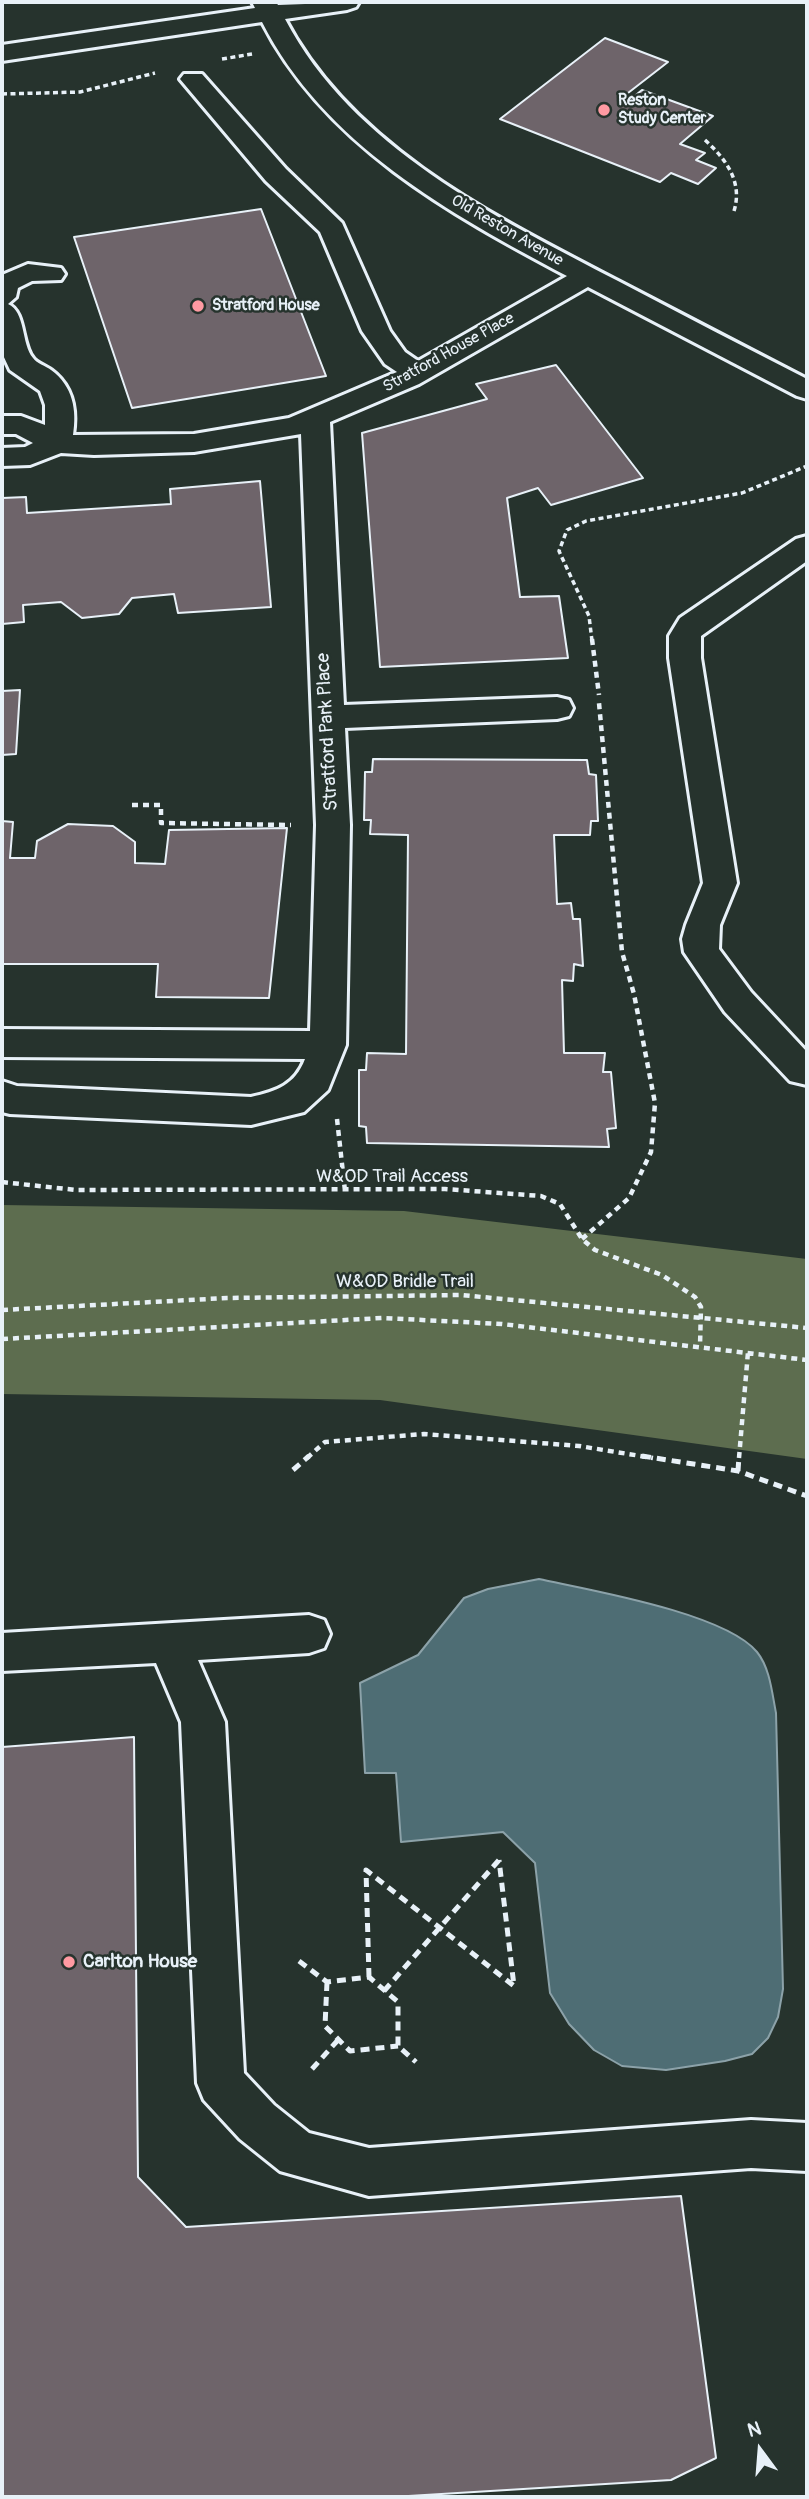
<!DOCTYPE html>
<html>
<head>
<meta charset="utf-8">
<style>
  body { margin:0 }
  #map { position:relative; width:809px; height:2499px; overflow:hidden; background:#26332d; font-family:Pangolin,sans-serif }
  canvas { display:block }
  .frame { position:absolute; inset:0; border:4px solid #e8f1f8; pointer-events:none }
  .north { position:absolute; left:725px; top:2415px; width:70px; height:70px; -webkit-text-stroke:5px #26332d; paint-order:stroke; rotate:344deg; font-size:19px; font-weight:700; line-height:28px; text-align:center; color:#e8f1f8 }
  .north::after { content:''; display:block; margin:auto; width:24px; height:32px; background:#e8f1f8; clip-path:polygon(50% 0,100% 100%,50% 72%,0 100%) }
</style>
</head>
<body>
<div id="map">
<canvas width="809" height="2499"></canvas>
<div class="frame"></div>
<div class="north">N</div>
</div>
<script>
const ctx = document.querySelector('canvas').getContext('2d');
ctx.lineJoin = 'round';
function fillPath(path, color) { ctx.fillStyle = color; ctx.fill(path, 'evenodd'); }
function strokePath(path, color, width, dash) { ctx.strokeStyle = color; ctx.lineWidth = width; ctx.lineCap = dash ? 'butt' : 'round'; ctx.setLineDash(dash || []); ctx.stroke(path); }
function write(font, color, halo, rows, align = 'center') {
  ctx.font = font + ' Pangolin,sans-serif'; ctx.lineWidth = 5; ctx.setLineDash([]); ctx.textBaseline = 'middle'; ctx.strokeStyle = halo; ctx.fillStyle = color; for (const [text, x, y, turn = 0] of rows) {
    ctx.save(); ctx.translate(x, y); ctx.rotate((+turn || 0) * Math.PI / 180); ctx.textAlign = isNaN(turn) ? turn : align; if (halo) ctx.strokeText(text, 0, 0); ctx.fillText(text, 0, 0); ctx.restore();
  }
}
const green = new Path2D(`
  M2 1205 404 1211 807 1259V1459L380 1400 2 1394Z`);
const water = new Path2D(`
  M539 1579C589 1590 725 1613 757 1652 770 1668 772 1693 776 1713L783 1989 778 2017 768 2038 752 2054 725 2061 666 2070 622 2066 594 2050 569 2024 550 1993 535 1863 503 1832 401 1842 396 1773H365L360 1683 418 1655 464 1598 488 1589Z`);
const building = new Path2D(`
  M605 38 668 62 619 100 626 103 642 90 713 116 680 144 705 153 696 160 716 168 698 184 671 173 660 182 500 119Z
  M261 209 326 376 132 408 74 237Z
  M556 365 643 478 551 505 538 488 507 498 520 597 559 596 568 658 380 667 362 433 487 399 476 384Z
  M260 481 271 607 178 613 174 594 132 598 119 614 82 618 61 602 23 605 24 622 2 624V498L26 497 27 513 171 504 170 489Z
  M20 690 16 754 2 755V691Z
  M373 759 587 760 589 774 596 775 598 821H591L590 835H554L557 904 571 903 573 919H580L583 966 574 964 573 981 562 980 564 1053H605L603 1072H611L616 1128 607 1129 609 1147 367 1143 366 1127 359 1126V1070H366L367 1053 406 1054 408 835 370 834 371 820H364L365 772H372Z
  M2 821 13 822 10 858H35L37 841 68 824 113 826 135 842V863L165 864 169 830 287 828 269 998 156 997 158 964H2Z
  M134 1737 138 2177 186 2227 681 2196 716 2458 671 2480 392 2497H2V1747Z`);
const pathFar2 = new Path2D(`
  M222 59 252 54
  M2 94 80 92 155 73
  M705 140C726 159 743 182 734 211
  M592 641 589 616 559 551 567 530 586 521 742 493 807 466`);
const pathFar1 = new Path2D(`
  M592 639 599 695
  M132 805H161V823L291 825
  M337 1119 345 1191
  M2 1182 76 1190 445 1189 541 1196 560 1204 582 1239 595 1250 662 1275 695 1297 701 1307 700 1346
  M582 1239 629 1198 651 1152 655 1103 634 994 622 952 599 703
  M2 1310 227 1298 461 1295 807 1328
  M2 1339 382 1318 502 1324 807 1360
  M307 1458 325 1442 424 1434 579 1446 653 1458
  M739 1458 748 1352`);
const path = new Path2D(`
  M642 1456 738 1471 807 1496
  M293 1470 309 1456
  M738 1471 739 1456
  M299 1961 327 1982 369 1977 398 2002V2046L416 2062
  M369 1977 366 1870 514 1986 499 1860
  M327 1982 325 2026 350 2051 398 2046
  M384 1991 499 1860
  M312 2069 338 2040`);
const minor = new Path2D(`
  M252 2H276L278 5 359 2 356 7 347 10 285 19C352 147 495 217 618 281 681 314 744 347 807 379V399L797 396 588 287 419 384 330 422 344 705 557 697 569 700 573 708 569 716 557 719 345 728 350 825 346 1045 328 1090 304 1112 251 1125 10 1114 2 1112V1081L17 1086 251 1097C277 1091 295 1085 305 1059L2 1057V1029L310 1031 316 825 301 434 194 452 94 455 61 453 30 465 2 466V448L25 447 33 443 16 434H2V416H21L45 425V405L40 391 10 370 2 353V275L28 264 61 268 65 274 61 280 32 281 18 288 16 297 8 304C26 312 21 344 33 358 36 363 46 366 51 370 73 386 77 410 73 435L194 434 289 418 397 372 385 364 362 331 320 232 266 181 180 79 184 74H202L286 169 342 223 390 331 405 352 418 361 567 276C450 214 324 144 262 22L2 61V45L255 8Z
  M807 536V561L701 636V658L737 883 720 925 719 949 751 992 807 1052V1085L790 1081 725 1012 684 952 682 939 686 925 703 883 669 658V636L680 618 796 539Z
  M309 1615 324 1620 330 1634 324 1648 309 1653 198 1660 225 1722 244 2073 274 2105 309 2133 369 2148 751 2120 807 2123V2171L751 2168 369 2196 280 2171 240 2139 204 2100 197 2083 181 1722 156 1663 2 1671V1633Z`);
const markers = [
  [604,110,7,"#ff9aa2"],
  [198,306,7,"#ff9aa2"],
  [69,1962,7,"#ff9aa2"]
];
const farPoinames = [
  ["Reston",618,101],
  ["Study Center",618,119],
  ["Stratford House",212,306]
];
const farStreetnames = [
  ["Old Reston Avenue",507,231,30],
  ["Stratford House Place",449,353,-29]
];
const streetNames = [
  ["Stratford Park Place",328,732,-93],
  ["W&OD Trail Access",392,1177],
  ["W&OD Bridle Trail",405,1282]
];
const poiNames = [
  ["Carlton House",83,1962]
];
fillPath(green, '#5d6d4f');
fillPath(water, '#4e6d74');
strokePath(water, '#8ca2a9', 2);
fillPath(building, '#6e646a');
strokePath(building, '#e8f1f8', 2);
strokePath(minor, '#e8f1f8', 6);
strokePath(pathFar2, '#e8f1f8', 3.5, [5, 3.5]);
strokePath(pathFar1, '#e8f1f8', 4.5, [6, 5]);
strokePath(path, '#e8f1f8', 5, [9, 6]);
fillPath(minor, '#26332d');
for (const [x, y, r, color] of markers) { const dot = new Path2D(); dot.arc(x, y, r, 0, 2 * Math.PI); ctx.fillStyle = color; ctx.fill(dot); strokePath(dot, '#26332d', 2.5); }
write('bold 16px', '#e8f1f8', '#26332d', farPoinames, 'left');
write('16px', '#e8f1f8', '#26332d', farStreetnames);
write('19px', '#e8f1f8', '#26332d', streetNames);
write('bold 19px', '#e8f1f8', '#26332d', poiNames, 'left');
</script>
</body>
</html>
